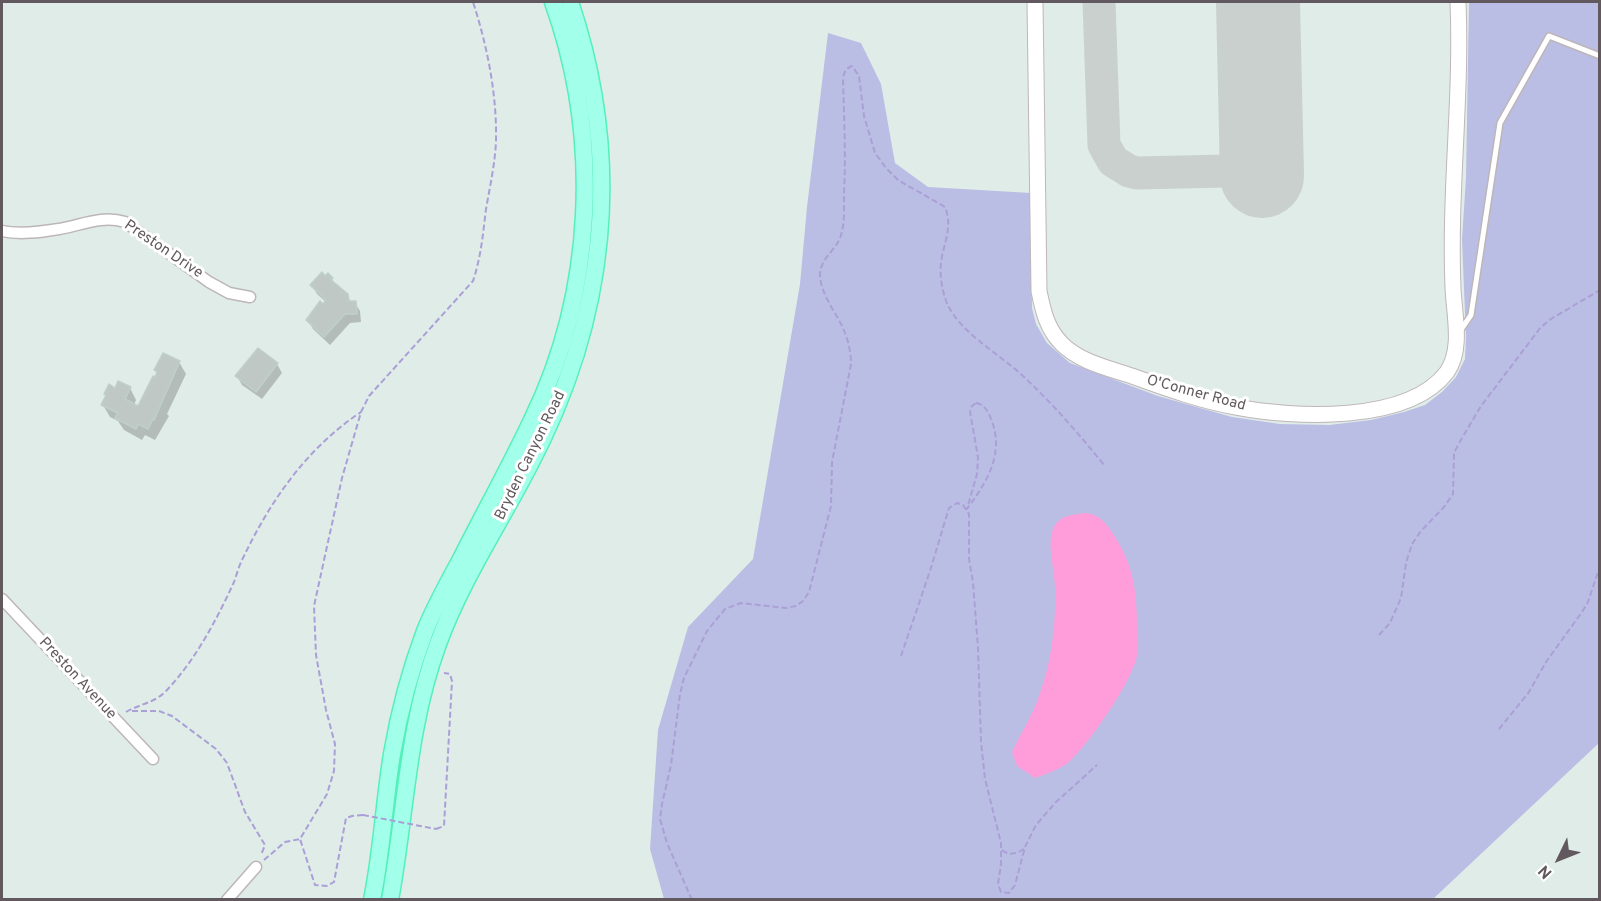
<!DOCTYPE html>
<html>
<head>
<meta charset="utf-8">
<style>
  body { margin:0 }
  #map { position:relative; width:1601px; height:901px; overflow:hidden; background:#e0ece8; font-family:Overpass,sans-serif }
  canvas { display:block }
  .frame { position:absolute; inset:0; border:3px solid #61595d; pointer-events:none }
  .north { position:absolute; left:1529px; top:829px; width:60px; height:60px; -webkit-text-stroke:4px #fff; paint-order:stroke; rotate:227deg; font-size:16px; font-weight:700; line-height:24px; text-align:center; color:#61595d }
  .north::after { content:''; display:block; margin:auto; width:21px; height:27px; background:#61595d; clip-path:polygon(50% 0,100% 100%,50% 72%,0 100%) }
</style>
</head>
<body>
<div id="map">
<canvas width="1601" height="901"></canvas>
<div class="frame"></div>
<div class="north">N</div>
</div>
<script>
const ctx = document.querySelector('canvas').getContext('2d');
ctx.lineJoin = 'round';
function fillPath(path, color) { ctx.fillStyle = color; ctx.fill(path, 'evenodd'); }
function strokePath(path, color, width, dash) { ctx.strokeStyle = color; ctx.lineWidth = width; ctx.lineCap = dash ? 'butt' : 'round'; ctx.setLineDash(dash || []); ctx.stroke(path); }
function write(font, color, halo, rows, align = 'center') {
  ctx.font = font + ' Overpass,sans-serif'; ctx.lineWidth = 6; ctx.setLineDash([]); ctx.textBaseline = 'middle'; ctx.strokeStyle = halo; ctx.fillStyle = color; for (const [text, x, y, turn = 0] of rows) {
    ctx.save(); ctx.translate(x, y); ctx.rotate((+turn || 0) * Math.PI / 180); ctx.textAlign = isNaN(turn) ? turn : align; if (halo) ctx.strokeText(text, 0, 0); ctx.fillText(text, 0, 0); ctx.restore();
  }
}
const green = new Path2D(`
  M1469 2H1599V743L1433 899H664L650 849 658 730 688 627 753 559 800 284 807 207 828 33 861 43 881 84 895 163 928 187 1031 193 1032 308 1036 324 1047 343 1070 363 1158 396 1232 417 1280 424 1329 425 1371 420 1404 412 1425 405 1442 392 1456 377 1465 359 1466 338 1462 239 1466 178Z`);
const water = new Path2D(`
  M1084 513C1100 514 1107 524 1115 537 1134 567 1137 593 1137 628 1138 637 1139 647 1137 656 1131 683 1089 744 1068 763 1058 770 1046 774 1035 778L1017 766 1012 752C1021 733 1034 713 1040 693 1052 659 1056 624 1055 588 1055 570 1045 540 1055 525 1061 515 1074 515 1084 513Z`);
const shadow = new Path2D(`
  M326 278 332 279 336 286 347 295 351 303H355L360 311 361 322 350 323 330 345 313 329 308 320 326 302 317 294 312 285Z
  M179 362 186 374 167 414 169 416 155 440 145 435 142 440 124 430 118 421 110 417 103 405 107 397 105 394 116 390 130 388 136 400 134 405 139 408 158 374 156 370Z
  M277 364 282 373 262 399 242 385 237 376Z`);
const taxiway = new Path2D(`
  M1099 2 1104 145 1113 161 1129 171 1137 173 1227 171C1251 165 1257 147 1261 124`);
const runway = new Path2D(`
  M1258 2 1262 176`);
const building = new Path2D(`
  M322 272 325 276 328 273 333 278 331 280 348 294 349 301H356L357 314H345L324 337 306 320 320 301 323 304 326 300 310 285Z
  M258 348 278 363 256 392 235 376Z
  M163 353 180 361 154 420 153 419 148 429 138 424 136 429 115 418 118 413 101 405 106 395 104 394 109 384 115 388 118 381 131 387 125 399 138 406 153 376 155 377 157 372 154 370Z`);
const path = new Path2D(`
  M976 403C984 404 988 411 991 419 1005 453 987 482 967 509L977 474 978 457 970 412 972 406Z
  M1379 635 1390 623 1401 598 1406 563 1412 544 1421 531 1444 507 1453 494 1454 453 1458 445 1481 406 1541 327 1551 319 1600 290
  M901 656 930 571 949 508 957 503 963 505 969 514V559L973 582 978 648 981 742 985 779 1001 843V864L998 884 1001 892 1009 893 1015 885 1025 847 1036 825 1056 802 1097 765
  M132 711H159L172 716 216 749 227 763 245 812 265 845 261 855
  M126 712C140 704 154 703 166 691 195 661 217 619 234 582 237 574 239 565 244 556 271 500 307 448 361 412
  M1499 729 1529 692 1546 662 1582 612 1588 602 1600 566
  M363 815 352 816 346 818 334 882 327 886 315 885 300 839 327 794 334 771 335 744 326 710 316 655 314 606 342 478 361 412 369 396 473 281C481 257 483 234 486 209 490 186 495 164 496 141 497 94 487 45 473 2
  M436 829 444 826 452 681 450 674 444 673
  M1002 850C1009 856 1016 854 1024 849
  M264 860 285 842 300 839
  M692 900 667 843 660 819 662 804 671 765 680 694 684 678 707 631 725 609 741 603 786 608 796 606 803 601 809 592 831 506 832 462 851 364C851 354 849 343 845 333 838 314 820 295 820 274 821 257 837 250 841 235 845 222 844 207 844 194 846 155 844 117 843 79 844 72 845 69 852 66L859 76 864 116 875 153 886 168 898 180 945 207C952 225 946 238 942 256 939 271 941 286 946 301 958 332 1000 354 1024 377 1053 404 1079 434 1104 465`);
const lane = new Path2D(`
  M1460 331 1471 315 1500 123 1549 36 1600 56`);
const street = new Path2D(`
  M2 231C20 235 41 232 59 229 82 225 102 215 125 222L209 282 229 293 250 297
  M2 599 153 759
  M227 900 256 867`);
const secondary = new Path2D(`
  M1035 2 1039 291C1043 311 1047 329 1062 344 1080 362 1108 368 1132 376 1165 388 1201 401 1236 407 1293 418 1408 424 1447 372 1463 349 1454 314 1453 288 1449 192 1462 97 1458 2`);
const primary = new Path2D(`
  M372 900C382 851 384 803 392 754 399 713 410 671 425 631 435 606 448 583 461 559 484 513 510 467 532 420 595 291 601 136 553 2
  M390 900C406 813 407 728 438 644 460 583 498 526 528 468 607 319 624 162 570 2`);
const pathBridge = new Path2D(`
  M363 815 436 829`);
const streetNames = [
  ["Preston Drive",163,250,34],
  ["O'Conner Road",1196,394,15],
  ["Bryden Canyon Road",531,456,-64],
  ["Preston Avenue",77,679,47]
];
fillPath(green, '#bbbee4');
fillPath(water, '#ff9dda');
fillPath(shadow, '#0003');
strokePath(taxiway, '#cad0ce', 33);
strokePath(runway, '#cad0ce', 84);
fillPath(building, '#bfc8c5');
strokePath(building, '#bed0c9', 1.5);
strokePath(lane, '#bdb6b8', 8);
strokePath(street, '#bdb6b8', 13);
strokePath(secondary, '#bfb6ba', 17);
strokePath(primary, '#54f0bb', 19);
strokePath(path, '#aa9fd6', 2, [6, 3]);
strokePath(lane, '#fff', 5);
strokePath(street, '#fff', 10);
strokePath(secondary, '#fff', 15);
strokePath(primary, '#a2ffea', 16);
strokePath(pathBridge, '#aa9fd6', 2, [6, 3]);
write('15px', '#61595d', '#fff', streetNames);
</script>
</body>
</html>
